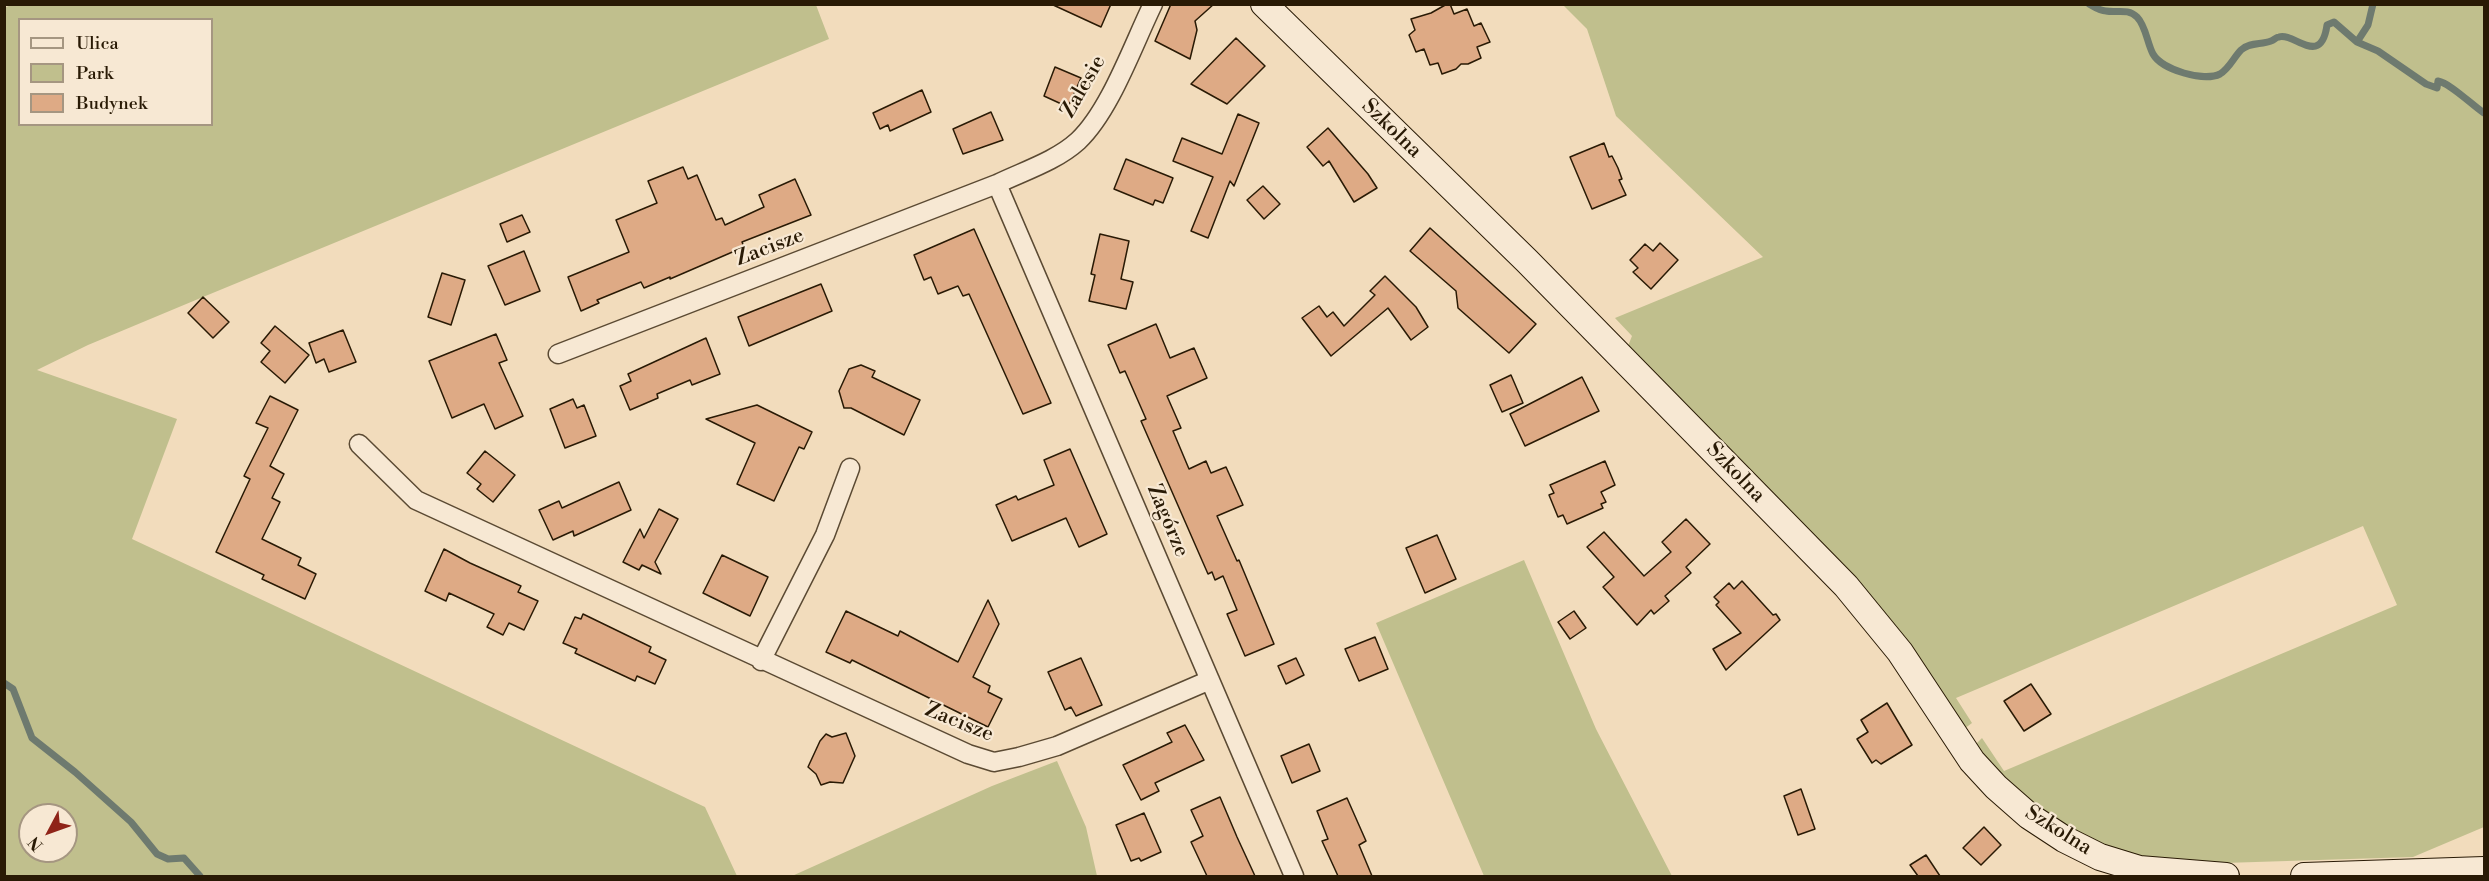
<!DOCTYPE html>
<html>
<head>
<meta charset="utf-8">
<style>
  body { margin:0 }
  #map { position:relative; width:2489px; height:881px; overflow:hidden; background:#f2dcbc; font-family:"Libre Bodoni",serif }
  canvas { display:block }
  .frame { position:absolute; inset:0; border:6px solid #291a05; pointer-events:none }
  .legend { position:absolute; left:18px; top:18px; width:195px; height:108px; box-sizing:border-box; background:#f7e8d3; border:2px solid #a59681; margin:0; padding:8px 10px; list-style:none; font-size:18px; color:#291a05 }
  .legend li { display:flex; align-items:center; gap:12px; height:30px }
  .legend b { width:30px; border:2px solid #a59681 }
  .north { position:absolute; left:18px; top:803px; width:60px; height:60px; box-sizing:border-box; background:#f7e8d3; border:2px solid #a59681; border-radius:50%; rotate:229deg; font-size:16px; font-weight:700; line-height:24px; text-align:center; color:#291a05 }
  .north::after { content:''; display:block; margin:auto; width:21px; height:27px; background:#8f2418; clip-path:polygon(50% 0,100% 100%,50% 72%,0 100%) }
</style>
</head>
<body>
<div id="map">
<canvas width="2489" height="881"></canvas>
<div class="frame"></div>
<ul class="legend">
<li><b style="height:8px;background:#f7e8d3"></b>Ulica</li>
<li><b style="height:16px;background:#c0bf8d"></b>Park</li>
<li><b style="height:16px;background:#deaa85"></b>Budynek</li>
</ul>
<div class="north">N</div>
</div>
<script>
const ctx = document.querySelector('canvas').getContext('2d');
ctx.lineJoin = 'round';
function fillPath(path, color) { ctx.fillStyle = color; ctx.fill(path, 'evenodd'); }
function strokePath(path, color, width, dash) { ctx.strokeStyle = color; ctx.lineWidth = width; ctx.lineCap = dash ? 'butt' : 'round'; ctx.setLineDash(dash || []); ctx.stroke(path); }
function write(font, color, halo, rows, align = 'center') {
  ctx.font = font + ' "Libre Bodoni",serif'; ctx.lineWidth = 4.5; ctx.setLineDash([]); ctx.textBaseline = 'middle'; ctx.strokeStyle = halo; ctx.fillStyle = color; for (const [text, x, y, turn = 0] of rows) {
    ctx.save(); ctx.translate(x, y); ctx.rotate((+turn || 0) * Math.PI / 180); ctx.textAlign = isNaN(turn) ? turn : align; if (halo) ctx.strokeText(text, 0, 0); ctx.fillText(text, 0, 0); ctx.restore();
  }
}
const green = new Path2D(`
  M11 5H816L829 39 203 297 88 345 37 370 177 419 132 539 705 807 737 876H5L4 8ZM20 20H212V124H20ZM30 815H66V851H30Z
  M1563 5H2484V827L2413 857 2224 863 2161 861 2125 853 2086 838 2046 816 2005 782 1974 746 1982 738 2004 771 2397 605 2363 526 1956 698 1972 723 1964 729 1921 660 1887 616 1850 573 1628 346 1632 336 1615 318 1763 257 1616 116 1587 29Z
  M1524 560 1596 729 1672 876H1484L1376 623Z
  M1057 761 1086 827 1097 876H792L992 786Z`);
const stream = new Path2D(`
  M2089 4C2094 7 2100 11 2106 11 2117 13 2128 8 2137 17 2146 26 2147 43 2153 54 2162 70 2204 82 2220 74 2229 69 2234 57 2241 50 2250 42 2261 45 2271 41 2274 40 2276 37 2279 37 2294 32 2321 68 2327 25L2334 22 2357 42 2378 51 2426 84 2437 88 2438 81C2450 83 2472 105 2484 113
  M2357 42 2368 25 2373 4
  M4 683 13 689 32 738 75 772 131 822 157 854 168 859 184 858 200 876`);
const building = new Path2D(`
  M1051 4H1111L1101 27Z
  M1171 4H1214L1195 21 1197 30 1190 59 1155 41Z
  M1447 4H1450L1454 14 1467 9 1474 26 1481 23 1490 42 1477 47 1481 58 1468 64H1461L1456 69 1442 74 1438 63 1430 65 1424 49 1416 52 1409 35 1415 30 1411 19 1431 13Z
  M1236 38 1265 66 1227 104 1191 84Z
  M1055 67 1081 78 1068 107 1044 96Z
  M922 90 931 112 890 131 888 125 880 129 873 113Z
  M991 112 1003 140 963 154 953 129Z
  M1238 114 1259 123 1234 186 1230 181 1208 238 1191 231 1213 177 1173 161 1182 138 1222 154Z
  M1328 128 1368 174 1377 188 1354 202 1329 161 1323 166 1307 147Z
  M1604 143 1609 157 1612 156 1618 168 1622 179 1619 180 1626 195 1592 209 1570 157Z
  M1126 159 1173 178 1163 203 1155 200 1153 205 1114 189Z
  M683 167 688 179 697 175 716 220 722 218 725 225 764 207 759 195 795 179 811 215 742 242 744 247 670 279V277L644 288 641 282 597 300 599 303 581 311 568 277 629 252 616 220 657 203 648 181Z
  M1263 186 1280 204 1264 219 1247 200Z
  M522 215 530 232 507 242 500 224Z
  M1430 228 1536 324 1509 353 1458 308 1456 291 1410 251Z
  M974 229 1051 403 1023 414 969 294 963 296 958 286 938 294 931 277 924 280 914 255Z
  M1100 234 1129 241 1121 279 1133 282 1126 309 1089 301 1095 275 1091 274Z
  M1660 243 1678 260 1651 289 1633 272 1638 268 1630 260 1645 244 1653 251Z
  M524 251 540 291 505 305 488 266Z
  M442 273 465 280 451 325 428 317Z
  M1385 276 1416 307 1428 327 1411 340 1388 308 1331 356 1302 318 1319 306 1327 317 1333 312 1344 326 1375 295 1370 291Z
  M821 284 832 311 749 346 738 317Z
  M203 297 229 322 213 338 188 313Z
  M1156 324 1170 358 1194 348 1207 378 1167 396 1181 428 1173 431 1189 469 1206 461 1211 473 1226 467 1243 505 1217 516 1237 561 1239 560 1274 644 1245 656 1227 614 1237 610 1223 576 1215 580 1212 572 1208 574 1141 421 1146 419 1125 371 1120 373 1108 345Z
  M275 326 309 355 285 383 261 362 270 351 261 343Z
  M343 330 356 362 329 372 324 359 316 363 309 343Z
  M496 334 507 360 499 363 523 416 495 429 484 404 452 418 429 361Z
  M706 338 720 374 692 385 690 380 657 394 658 398 630 410 620 386 631 381 628 374Z
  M861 365 875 371 872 377 920 400 904 435 851 408H844L839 391 849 369Z
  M1511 375 1523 403 1502 412 1490 385Z
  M1582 377 1599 411 1525 446 1510 414Z
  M270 396 298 410 270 466 284 474 272 498 280 502 262 539 301 558 298 565 316 574 305 599 262 579 264 575 216 552 250 479 244 476 268 428 256 423Z
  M573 399 577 408 584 405 596 436 565 448 550 409Z
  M757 405 812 432 804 449 799 447 774 501 737 484 755 443 706 419Z
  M1070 449 1107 534 1079 547 1066 518 1012 541 996 505 1016 496 1018 500 1054 485 1044 460Z
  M485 451 515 475 493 502 477 489 481 484 467 473Z
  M1605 461 1615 485 1601 492 1606 502 1601 504 1603 508 1567 524 1563 515 1558 517 1549 495 1554 493 1550 485Z
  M619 482 631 510 574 536 573 531 553 540 539 510 559 501 562 508Z
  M659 509 678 519 655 562 661 574 642 565 639 570 623 562 640 529 644 538Z
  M1686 519 1710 544 1686 567 1691 573 1665 596 1669 601 1654 614 1651 610 1637 625 1603 587 1614 577 1587 547 1604 532 1644 576 1671 552 1662 542Z
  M1437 535 1456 579 1425 593 1406 548Z
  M444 549 470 563 521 586 518 592 538 601 524 630 509 623 503 635 487 627 494 614 449 593 446 601 425 591Z
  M722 555 768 577 750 616 703 593Z
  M1742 581 1773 615 1776 614 1780 620 1726 670 1713 649 1741 633 1716 605 1719 602 1714 597 1729 583 1734 589Z
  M988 600 999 624 973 677 990 686 988 692 1002 699 988 727 852 660 850 663 826 652 846 611 898 636 900 631 958 662Z
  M1574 611 1586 628 1570 639 1558 622Z
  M583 614 651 647 649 652 666 660 655 684 637 676 635 681 575 653 577 649 563 643 575 617 581 619Z
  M1375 637 1388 669 1359 681 1345 649Z
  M1081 658 1102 705 1076 716 1071 707 1065 710 1048 672Z
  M1296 658 1304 675 1286 684 1278 666Z
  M2031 684 2051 714 2024 731 2004 701Z
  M1887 703 1912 745 1881 764 1876 760 1872 763 1857 739 1868 732 1861 720Z
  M1185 725 1204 760 1155 783 1159 791 1141 800 1123 765 1172 742 1167 733Z
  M846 733 855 756 843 783 830 782 821 785 816 774 808 767 820 741 826 734 832 737Z
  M1309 744 1320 771 1292 783 1281 756Z
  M1801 789 1815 829 1798 835 1784 796Z
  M1220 797 1237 837 1255 876H1207L1191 842 1203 836 1191 810Z
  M1347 798 1366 841 1359 845 1372 876H1338L1322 841 1328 839 1317 811Z
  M1144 813 1161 852 1141 861 1139 858 1131 861 1116 825Z
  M1984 827 2001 845 1981 865 1963 848Z
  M1926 855 1940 876H1918L1910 865Z`);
const street = new Path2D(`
  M997 184 1294 876
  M558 354 997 184C1024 171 1056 161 1078 141 1110 111 1133 45 1153 4
  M359 444 416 500 968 754 994 762 1019 757 1057 746 1210 680
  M761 661 825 535 850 468`);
const secondary = new Path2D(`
  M1264 4 1527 261 1846 586 1900 652 1972 761 1996 787 2029 816 2064 839 2100 857 2139 869 2226 876
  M2304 876 2484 870`);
const streetNames = [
  ["Zalesie",1084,87,-60],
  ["Szkolna",1391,129,44],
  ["Zacisze",770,248,-21],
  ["Szkolna",1735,473,46],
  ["Zagórze",1167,521,67],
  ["Zacisze",959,723,22],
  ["Szkolna",2058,831,32]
];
fillPath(green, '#c0bf8d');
strokePath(stream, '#6e7a6f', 7);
fillPath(building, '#deaa85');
strokePath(building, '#291a05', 1.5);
strokePath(street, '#5b4a33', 21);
strokePath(secondary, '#291a05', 28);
strokePath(street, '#f7e8d3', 18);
strokePath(secondary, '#f7e8d3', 26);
write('21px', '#291a05', '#f7e8d3', streetNames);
</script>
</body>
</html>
